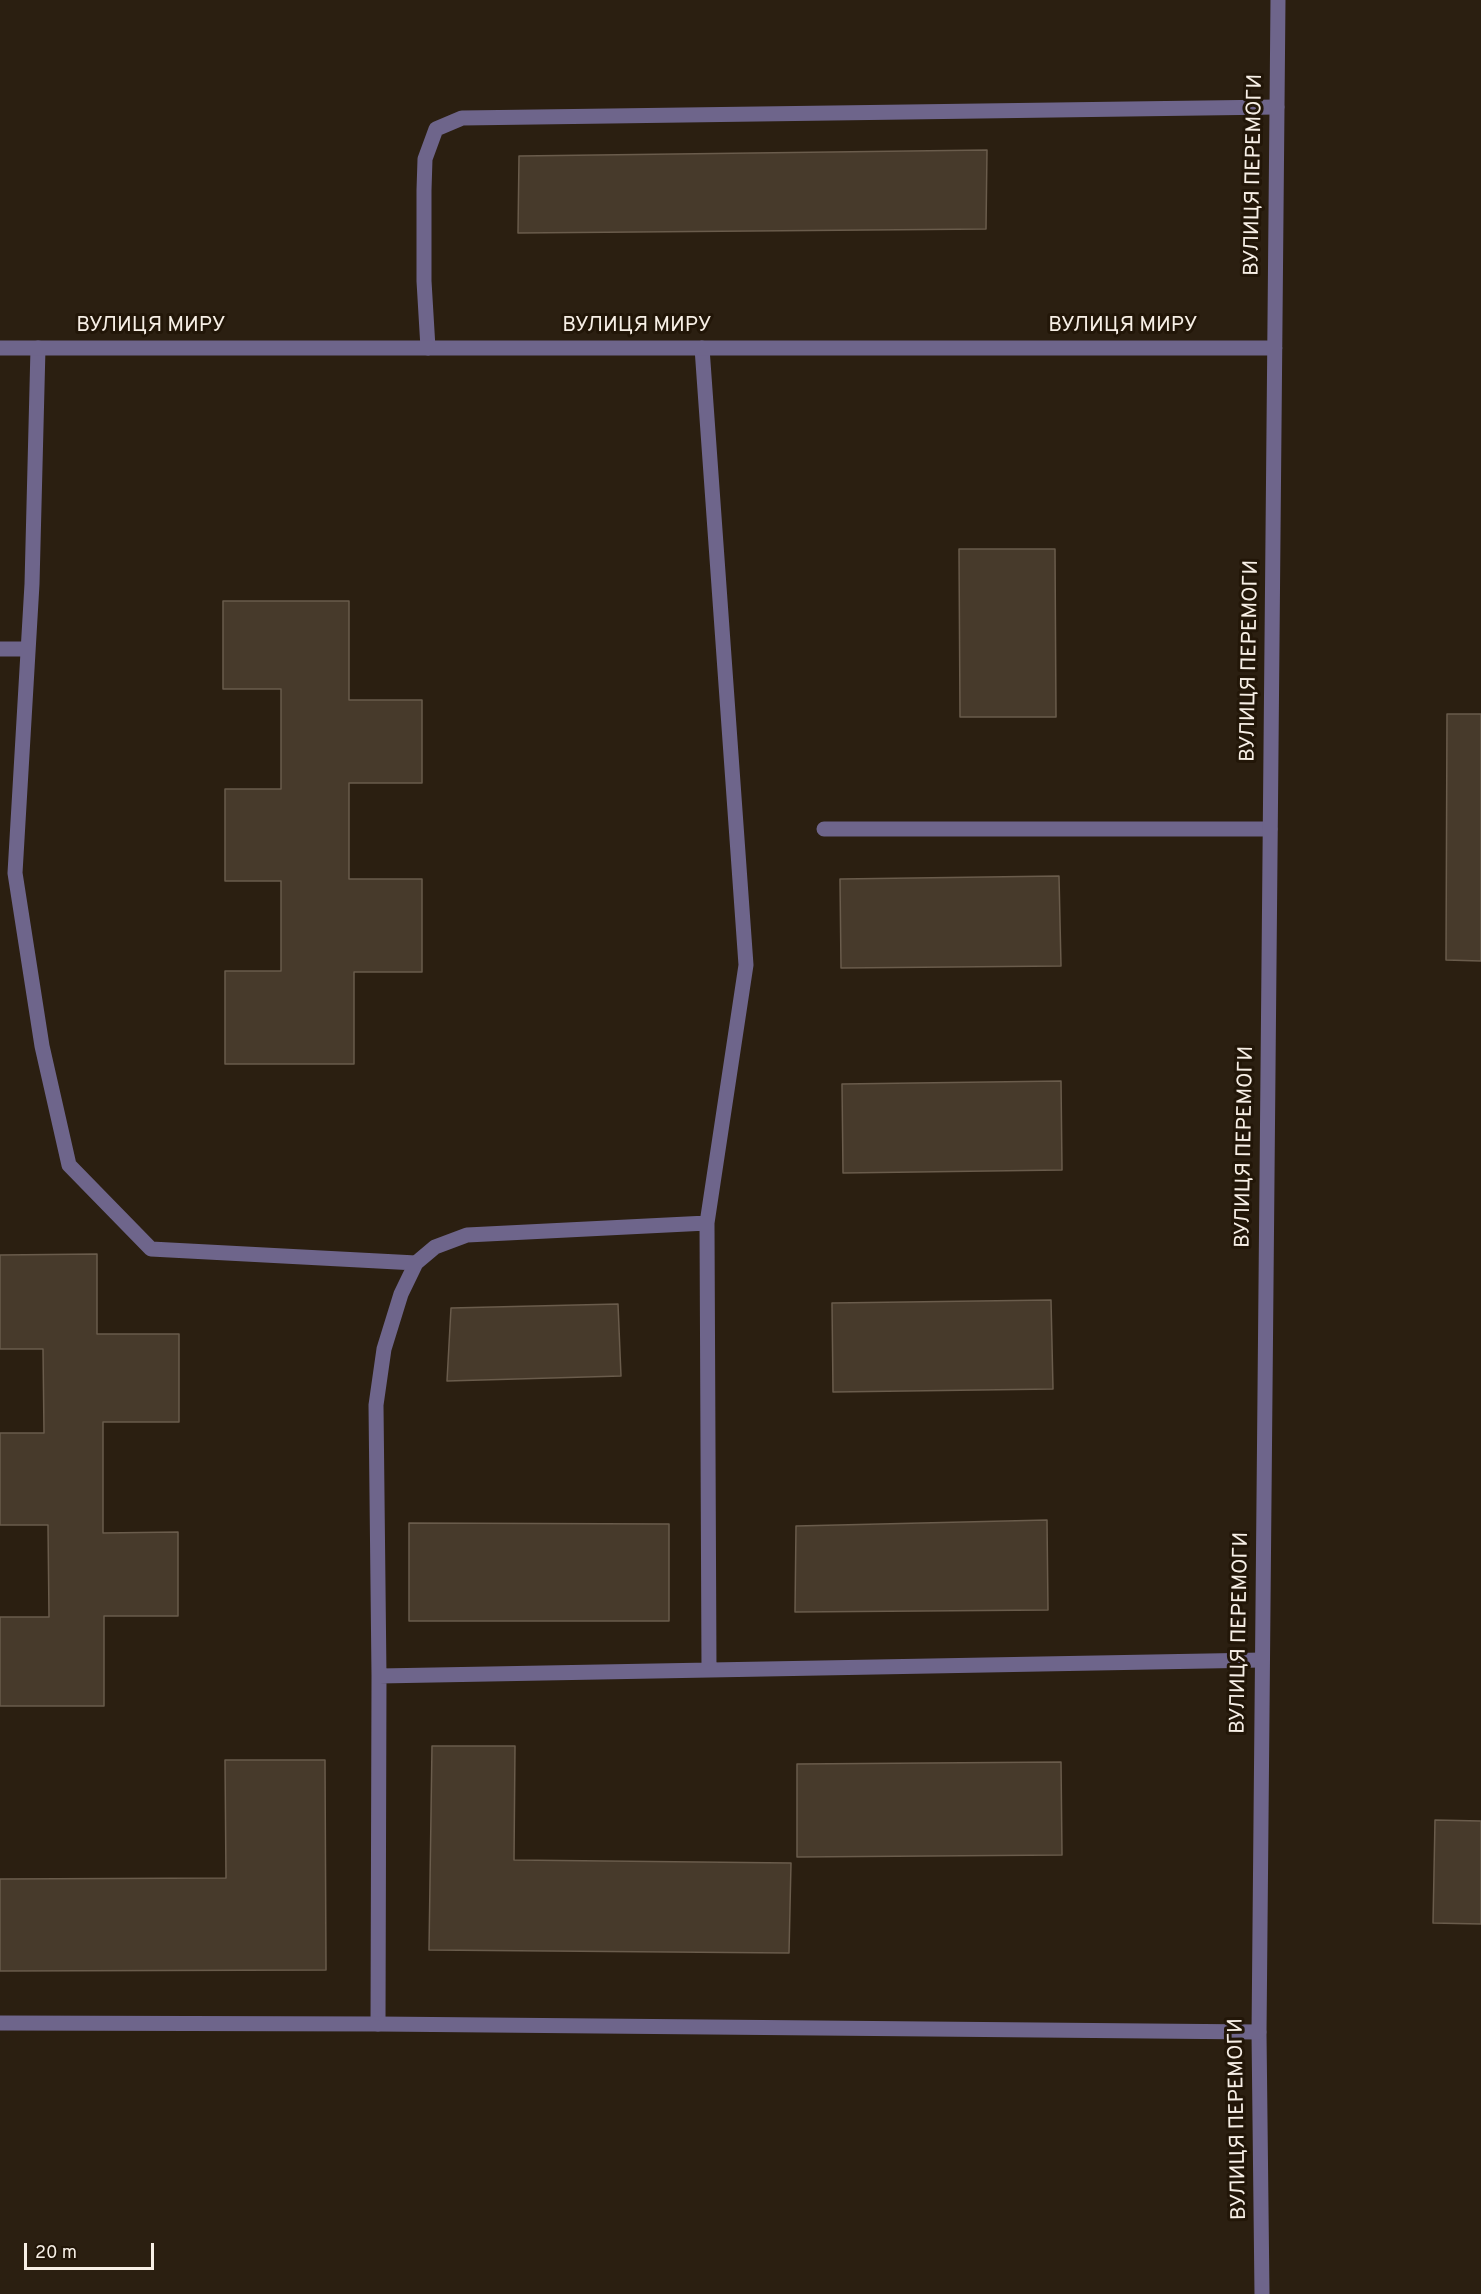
<!DOCTYPE html>
<html>
<head>
<meta charset="utf-8">
<style>
  body { margin:0 }
  #map { position:relative; width:1481px; height:2294px; overflow:hidden; background:#2b1f11; font-family:Overpass,sans-serif }
  canvas { display:block }
  .scale { position:absolute; left:24px; top:2243px; width:130px; height:27px; box-sizing:border-box; border:3px solid #f7efe6; border-top:0; padding-left:8px; font-size:18px; line-height:21px; white-space:nowrap; color:#f7efe6; -webkit-text-stroke:4px #221608; paint-order:stroke }
</style>
</head>
<body>
<div id="map">
<canvas width="1481" height="2294"></canvas>
<div class="scale">20 m</div>
</div>
<script>
const ctx = document.querySelector('canvas').getContext('2d');
ctx.lineJoin = 'round';
function fillPath(path, color) { ctx.fillStyle = color; ctx.fill(path, 'evenodd'); }
function strokePath(path, color, width, dash) { ctx.strokeStyle = color; ctx.lineWidth = width; ctx.lineCap = dash ? 'butt' : 'round'; ctx.setLineDash(dash || []); ctx.stroke(path); }
function write(font, color, halo, rows, align = 'center') {
  ctx.font = font + ' Overpass,sans-serif'; ctx.lineWidth = 6; ctx.setLineDash([]); ctx.textBaseline = 'middle'; ctx.strokeStyle = halo; ctx.fillStyle = color; for (const [text, x, y, turn = 0] of rows) {
    ctx.save(); ctx.translate(x, y); ctx.rotate((+turn || 0) * Math.PI / 180); ctx.textAlign = isNaN(turn) ? turn : align; if (halo) ctx.strokeText(text, 0, 0); ctx.fillText(text, 0, 0); ctx.restore();
  }
}
const building = new Path2D(`
  M987 150 986 229 518 233 519 156Z
  M959 549H1055L1056 717H960Z
  M223 601H349V700H422V783H349V879H422V972H354V1064H225V971H281V881H225V789H281V689H223Z
  M1447 714H1481V961L1446 960Z
  M1059 876 1061 966 841 968 840 879Z
  M1061 1081 1062 1170 843 1173 842 1084Z
  M97 1254V1334H179V1422H103V1533L178 1532V1616H104V1706H0V1617H49L48 1525H0V1433H44L43 1349H0V1255Z
  M1051 1300 1053 1389 833 1392 832 1303Z
  M618 1304 621 1376 447 1381 451 1308Z
  M1047 1520 1048 1610 795 1612 796 1526Z
  M409 1523 669 1524V1621H409Z
  M432 1746H515L514 1860 791 1863 789 1953 429 1950Z
  M225 1760H325L326 1970 0 1971V1879L226 1878Z
  M1061 1762 1062 1855 797 1857V1764Z
  M1435 1820 1481 1821V1924L1433 1923Z`);
const service = new Path2D(`
  M38 348 32 584 15 873 42 1046 69 1165 151 1249 416 1263
  M428 348 424 281V190L425 159 436 129 462 118 1277 107
  M702 348 746 965 707 1223 709 1669
  M0 649H26
  M824 829H1270
  M379 1676 1262 1660
  M378 2024 379 1676 376 1405 384 1349 401 1294 416 1263 435 1247 467 1235 707 1223
  M1259 2032 1262 2294`);
const minor = new Path2D(`
  M0 348H1275
  M0 2023 378 2024 1259 2032 1278 0`);
const streetNames = [
  ["ВУЛИЦЯ ПЕРЕМОГИ",1255,175,-89],
  ["ВУЛИЦЯ МИРУ",151,327],
  ["ВУЛИЦЯ МИРУ",637,327],
  ["ВУЛИЦЯ МИРУ",1123,327],
  ["ВУЛИЦЯ ПЕРЕМОГИ",1251,661,-89],
  ["ВУЛИЦЯ ПЕРЕМОГИ",1246,1147,-89],
  ["ВУЛИЦЯ ПЕРЕМОГИ",1241,1633,-89],
  ["ВУЛИЦЯ ПЕРЕМОГИ",1239,2119,-91]
];
fillPath(building, '#473a2b');
strokePath(building, '#6a5c4c', 1.5);
strokePath(service, '#6e658b', 15);
strokePath(minor, '#6e658b', 15);
write('21px', '#f7efe6', '#221608', streetNames);
</script>
</body>
</html>
